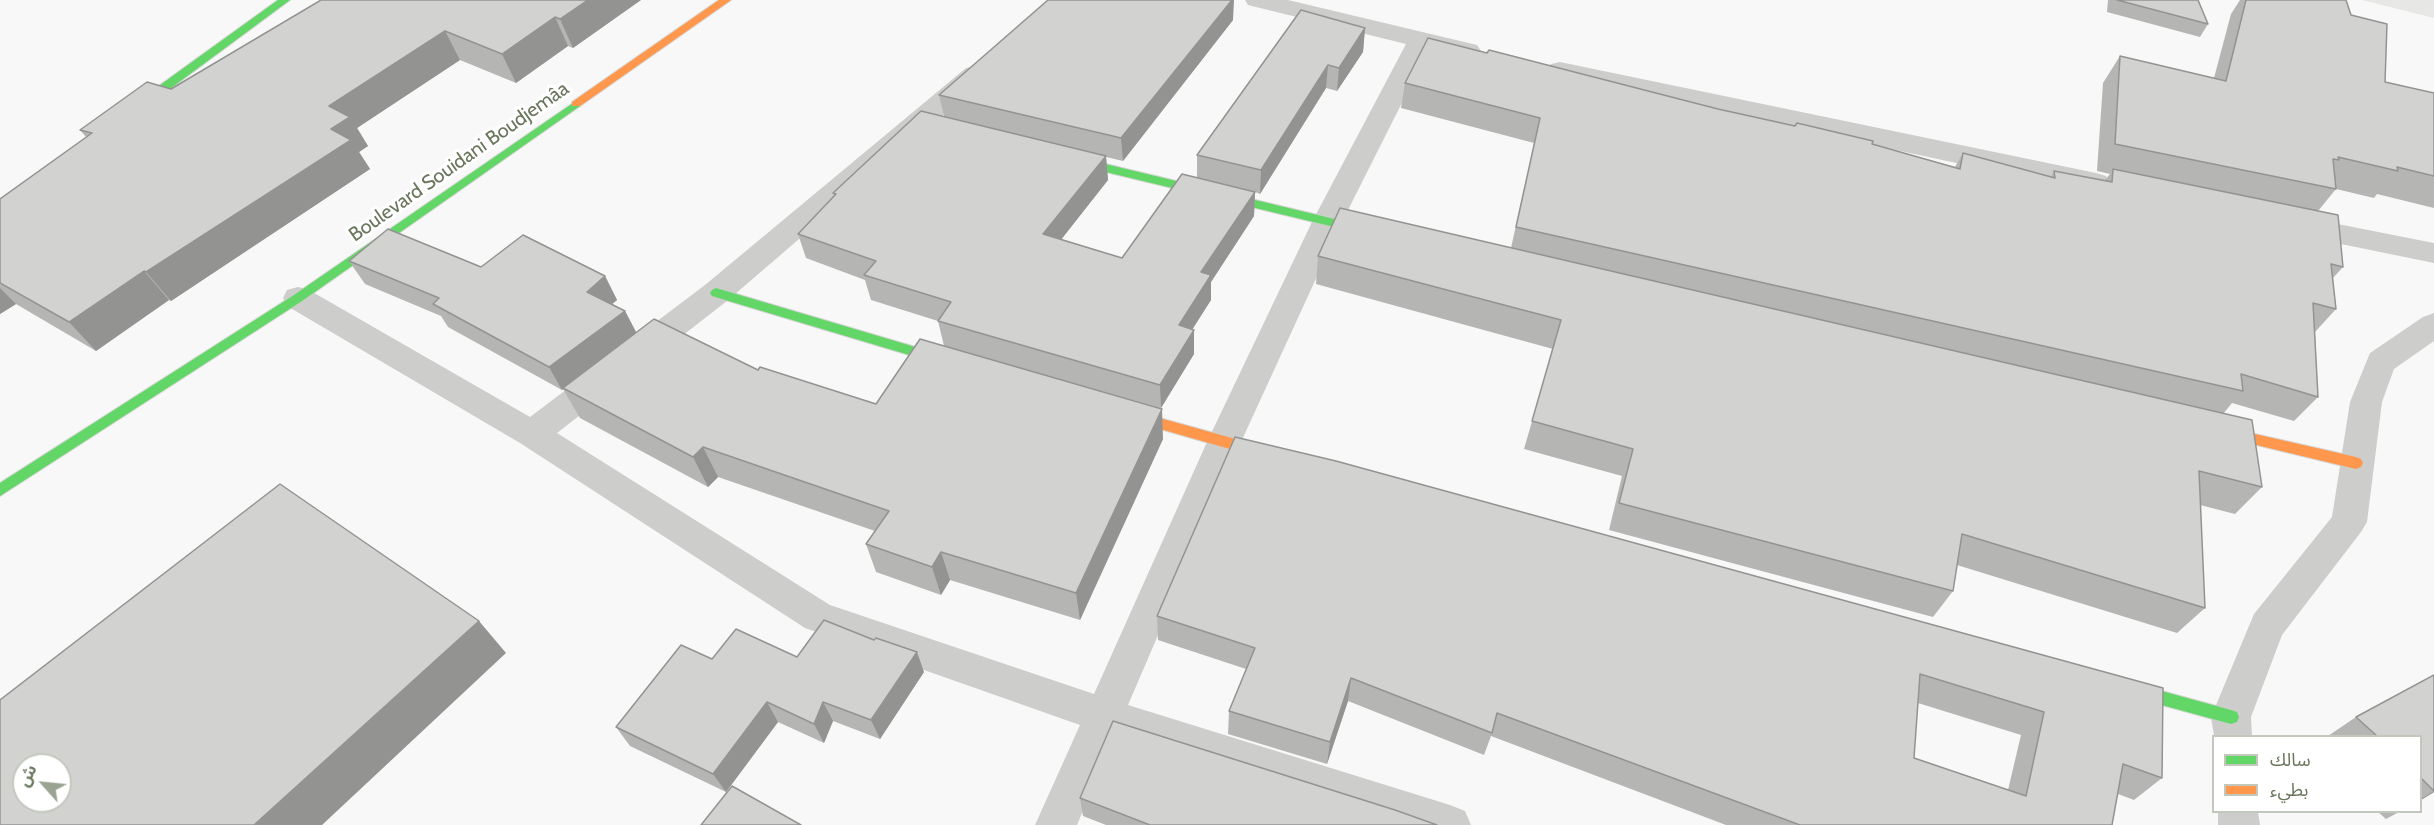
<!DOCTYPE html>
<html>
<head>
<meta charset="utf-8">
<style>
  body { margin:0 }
  #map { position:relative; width:2434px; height:825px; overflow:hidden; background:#f8f8f8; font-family:Cabin,"Noto Sans Arabic",sans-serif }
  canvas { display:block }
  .legend { position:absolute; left:2212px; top:735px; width:210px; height:78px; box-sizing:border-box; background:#fff; border:2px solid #c3c8bd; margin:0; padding:8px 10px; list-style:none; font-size:18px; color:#69765b }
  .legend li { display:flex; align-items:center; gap:12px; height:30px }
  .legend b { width:30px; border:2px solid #c3c8bd }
  .north { position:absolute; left:12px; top:753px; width:60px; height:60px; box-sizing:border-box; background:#fff; border:2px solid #c3c8bd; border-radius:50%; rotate:297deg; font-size:16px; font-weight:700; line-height:24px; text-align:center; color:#69765b }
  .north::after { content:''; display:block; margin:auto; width:21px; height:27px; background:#9ba492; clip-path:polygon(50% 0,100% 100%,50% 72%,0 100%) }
</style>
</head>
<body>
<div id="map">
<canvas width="2434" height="825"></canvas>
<ul class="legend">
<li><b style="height:8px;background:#63d668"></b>سالك</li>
<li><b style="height:8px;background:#ff974d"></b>بطيء</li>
</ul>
<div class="north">ش</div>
</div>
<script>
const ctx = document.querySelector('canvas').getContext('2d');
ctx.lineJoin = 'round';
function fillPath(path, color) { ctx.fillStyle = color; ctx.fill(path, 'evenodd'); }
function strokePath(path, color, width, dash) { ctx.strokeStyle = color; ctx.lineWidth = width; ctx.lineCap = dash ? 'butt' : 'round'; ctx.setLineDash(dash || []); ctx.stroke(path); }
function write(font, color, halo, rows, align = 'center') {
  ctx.font = font + ' Cabin,sans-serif'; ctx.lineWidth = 6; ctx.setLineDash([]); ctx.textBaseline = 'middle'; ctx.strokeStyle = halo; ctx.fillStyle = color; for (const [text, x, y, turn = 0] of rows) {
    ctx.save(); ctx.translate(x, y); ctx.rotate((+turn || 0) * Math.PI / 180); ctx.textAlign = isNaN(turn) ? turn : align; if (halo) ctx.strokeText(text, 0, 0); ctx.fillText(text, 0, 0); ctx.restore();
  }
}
const built = new Path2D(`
  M2362 0H2434V18Z`);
const street = new Path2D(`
  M1245 0H1288L1477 45 1481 51 1477 57 1468 59 1429 49 1342 222 1241 442 1128 705 1450 805 1465 811 1471 825H1388L1114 737 1077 825H1035L1080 725 805 628 520 443 287 306 283 298 287 290 298 287 309 290 530 417 705 285 966 68 975 66 984 68 988 74 984 80 727 301 557 433 830 605 1094 694 1207 442 1312 222 1406 44 1248 5Z
  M1560 62 2096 173 2106 176 2110 183 2106 190 2096 193 1551 76 1547 70 1551 64Z
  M2297 216 2434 243V263L2287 233 2282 226 2287 219Z
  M2434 313V341L2394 369 2382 402 2367 522 2361 532 2282 635 2251 717 2252 736H2214L2211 717 2254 614 2332 517 2350 402 2370 353 2423 317Z
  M2218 812H2258L2260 825H2218Z`);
const fast = new Path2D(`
  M278 0H290L132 117H124V111Z
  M576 101 580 102V106L302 301 0 496V483L294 295Z
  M1064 154 1376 229 1382 233 1376 237 1060 161 1058 158Z
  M716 288 956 359 963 364 956 369 712 296 710 293 712 290Z
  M2118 679 2231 710 2237 712 2239 717 2237 722 2231 724 2118 693 2112 691 2110 686 2112 681Z`);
const slow = new Path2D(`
  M719 0H731L580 106H572V102Z
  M1120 407 1275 450 1280 452 1282 456 1280 460 1275 462 1115 416 1113 412 1115 408Z
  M2211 424 2356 457 2361 459 2363 463 2361 467 2356 469 2211 434 2206 433 2204 429 2206 425Z`);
const wall = new Path2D(`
  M321 0H641L573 48 568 46 516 83 460 60 357 128 368 146 359 152 370 169 171 301 169 300 96 351 16 304 0 314V199L86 137 80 130 171 89Z
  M2108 0H2198L2208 24 2200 37 2107 12Z
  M2240 0H2346L2351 15 2385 82 2434 93V208L2377 194 2374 198 2336 189 2318 211 2343 267 2333 278 2336 309 2315 332 2318 397 2294 421 2232 403 2223 414 2262 487 2235 514 2200 505 2205 608 2177 633 1957 565 1953 591 1933 617 1609 530 1622 476 1524 449 1553 349 1316 284 1318 256 1511 248 1534 143 1401 108 1405 83 1718 109 1872 144 1955 167 1963 153 2051 177 2054 171 2105 180 2110 174 2097 171 2103 83 2120 56 2214 78 2231 14Z
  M1233 20 1123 161 1106 157 1108 180 1061 239 1122 258 1197 178V155L1365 28 1363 52 1337 91 1326 88 1260 194 1255 192 1254 216 1211 282V300L1192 329 1194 354 1161 408 944 346 938 321 871 300 865 280 806 258 798 234 834 196 833 193 944 116 939 95Z
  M349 261 481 267 605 276 617 300 612 304 625 311 636 332 758 370 876 404 1163 439 1080 620 950 580 941 595 876 572 866 544 875 531 718 477 708 487 580 418 563 389 562 390 448 327 441 316 365 284Z
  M1157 616 2163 688 2162 778 2134 800 2118 794 2112 825H1726L1491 736 1484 755 1348 701 1327 764 1228 734 1229 711 1246 669 1158 640ZM1918 703 2021 735 2008 790 1914 758Z
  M797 657 924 672 880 739 833 721 824 743 778 722 726 792 630 746 616 727 712 659Z
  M2434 675V792L2421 800V736H2328L2356 717Z
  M1080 798 1437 825H1106L1083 816Z
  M2378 812H2399L2386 819Z`);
const shadedWall = new Path2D(`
  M588 0H641L573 48 560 19Z
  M1232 0H1234L1233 20 1123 161 1121 138Z
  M555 17 568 46 516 83 502 54Z
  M1365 28 1363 52 1337 91 1339 68Z
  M445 31 460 60 357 128 368 146 359 152 370 169 171 301 146 272 331 129 329 106Z
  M1328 65 1326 88 1260 194 1261 170Z
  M1106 156 1108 180 1046 259 1043 234Z
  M1255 192 1254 216 1211 282V300L1180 349 1179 325 1201 272Z
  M144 271 169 300 96 351 69 322Z
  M605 276 617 300 599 315 587 292Z
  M0 288 16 304 0 314Z
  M625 311 637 334 562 390 549 367Z
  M1194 330V354L1161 408 1160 385Z
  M1162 409 1163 439 1080 620 1076 593Z
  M703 447 718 477 708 487 693 457Z
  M941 552 950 580 941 595 932 567Z
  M479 621 506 653 322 825H254Z
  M917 652 924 672 880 739 871 720Z
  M1351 678 1348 701 1327 764 1330 742Z
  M767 702 778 722 726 792 713 774Z
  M823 702 833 721 824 743 814 724Z
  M2434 791V792L2421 800V799Z`);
const building = new Path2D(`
  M321 0H588L560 19 555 17 502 54 445 31 329 106 350 117 331 129 351 140 146 272 144 271 69 322 0 283V199L92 133 80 130 147 82 171 89Z
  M1048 0H1232L1121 138 939 95Z
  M2117 0H2198L2208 24Z
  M2246 0H2346L2351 15 2387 24 2385 82 2434 93V176L2397 167 2398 171 2338 157 2339 160 2333 159 2336 189 2115 144 2120 56 2226 81Z
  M1301 10 1365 28 1339 68 1328 65 1261 170 1197 155Z
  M1428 38 1487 53 1489 50 1718 109 1795 126 1797 123 1873 141 1872 144 1960 169 1963 153 2055 178 2054 171 2112 182 2113 169 2338 215 2343 267 2331 264 2336 309 2313 303 2318 397 2241 374 2243 391 1516 227 1540 118 1405 83Z
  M921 111 1106 156 1043 234 1122 258 1182 174 1255 192 1201 272 1211 275 1179 325 1194 330 1160 385 938 321 951 302 864 275 876 261 798 234 836 194 833 193Z
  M1340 208 2252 420 2262 487 2199 471 2205 608 1962 534 1953 591 1619 503 1633 449 1532 421 1561 320 1318 256Z
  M388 229 481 267 523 235 605 276 587 292 625 311 549 367 433 304 439 298 349 261Z
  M654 319 758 370 760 367 876 404 920 339 1162 409 1076 593 941 552 932 567 866 544 889 511 703 447 693 457 563 388Z
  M1235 437 1336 461 2163 688 2162 778 2123 764 2112 825H1800L1497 713 1492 733 1351 678 1330 742 1229 711 1255 648 1157 616ZM1920 674 2044 712 2026 796 1914 758Z
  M280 484 479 621 254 825H0V700ZM24 765H60V801H24Z
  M824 620 874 640 876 638 917 652 871 720 823 702 814 724 767 702 713 774 616 727 681 645 712 659 736 629 797 657Z
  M2434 675V791L2421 778V736H2377L2356 717Z
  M1113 721 1395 810 1437 825H1150L1080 798Z
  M732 786 801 825H701Z`);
const streetNames = [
  ["Boulevard Souidani Boudjemâa",459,162,-35]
];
fillPath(built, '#e7e8e6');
strokePath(fast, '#d5d6d4', 2);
strokePath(slow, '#d5d6d4', 2);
fillPath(street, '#cdcecb');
fillPath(fast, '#63d668');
fillPath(slow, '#ff974d');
fillPath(wall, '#b5b5b3');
fillPath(shadedWall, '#939492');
fillPath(building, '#d2d3d0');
strokePath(building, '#939492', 1.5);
write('20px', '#69765b', '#fff', streetNames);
</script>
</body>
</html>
